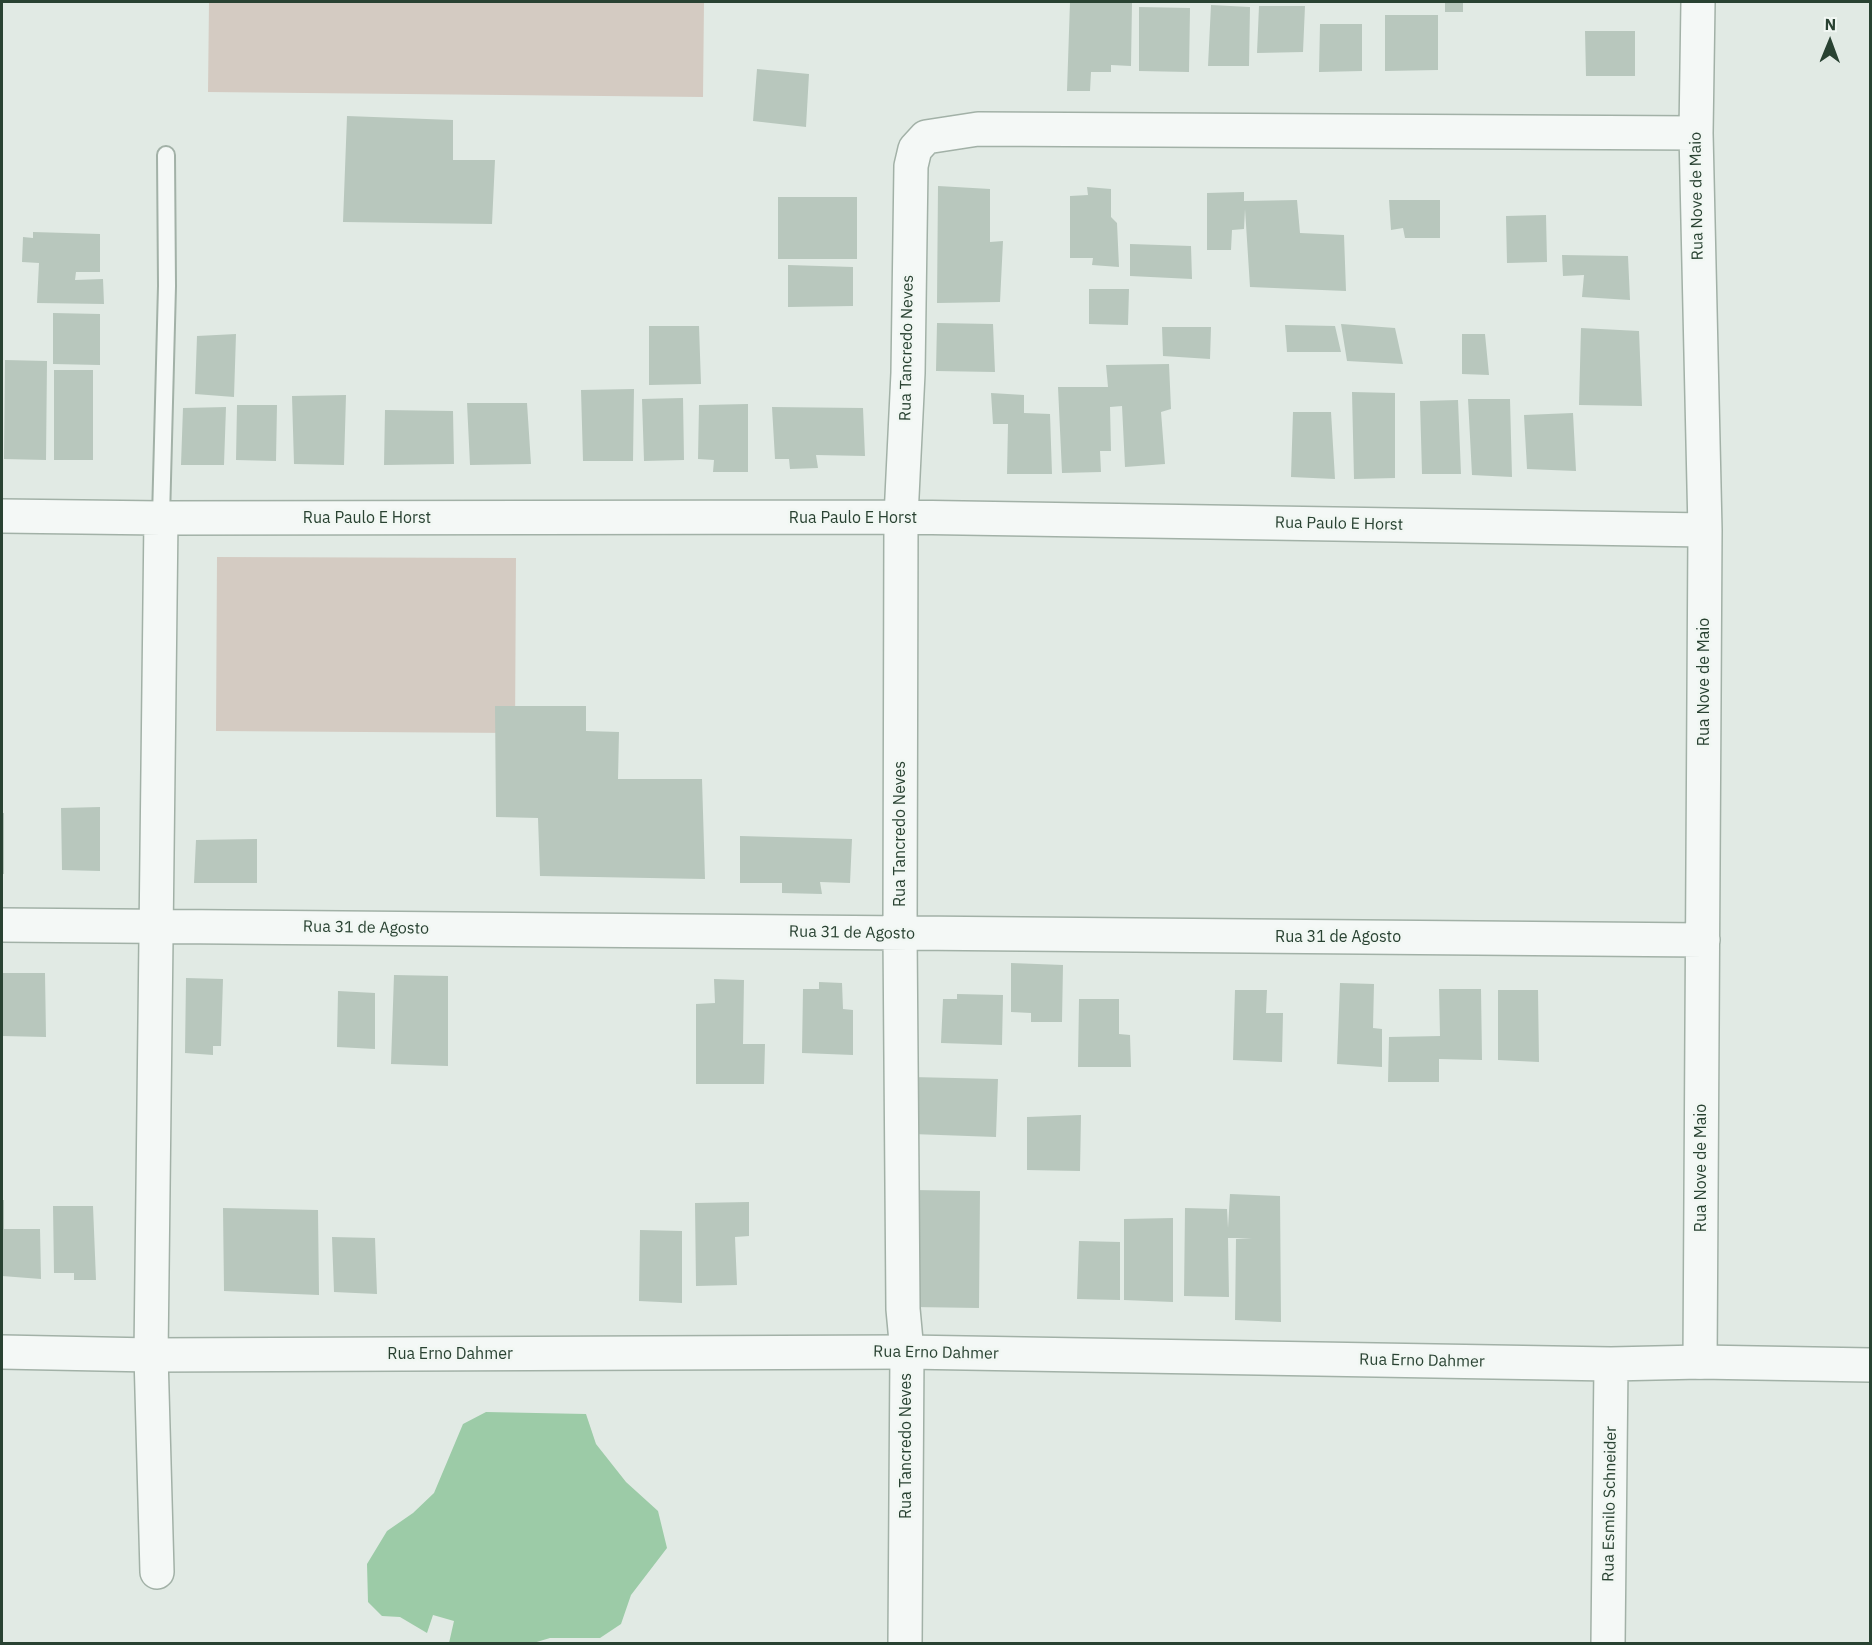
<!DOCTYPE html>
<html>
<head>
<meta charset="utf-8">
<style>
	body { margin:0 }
	#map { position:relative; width:1872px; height:1645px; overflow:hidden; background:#e1eae4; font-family:"IBM Plex Sans",sans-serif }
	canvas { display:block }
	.frame { position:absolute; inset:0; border:3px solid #294232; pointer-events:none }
	.north { position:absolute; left:1800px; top:12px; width:60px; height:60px; -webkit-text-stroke:4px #f1f7f3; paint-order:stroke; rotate:1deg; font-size:16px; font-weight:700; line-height:24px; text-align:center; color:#294232 }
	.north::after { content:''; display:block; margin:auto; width:21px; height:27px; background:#294232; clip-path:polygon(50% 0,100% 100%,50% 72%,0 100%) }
</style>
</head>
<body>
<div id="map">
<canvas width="1872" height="1645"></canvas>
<div class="frame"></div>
<div class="north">N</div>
</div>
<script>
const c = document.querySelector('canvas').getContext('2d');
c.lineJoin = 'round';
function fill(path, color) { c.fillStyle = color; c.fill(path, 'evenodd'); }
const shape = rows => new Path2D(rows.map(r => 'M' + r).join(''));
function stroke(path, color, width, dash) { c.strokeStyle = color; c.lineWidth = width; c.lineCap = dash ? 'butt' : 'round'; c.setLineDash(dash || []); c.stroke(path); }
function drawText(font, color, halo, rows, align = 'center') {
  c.font = font + ' "IBM Plex Sans",sans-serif'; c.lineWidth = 5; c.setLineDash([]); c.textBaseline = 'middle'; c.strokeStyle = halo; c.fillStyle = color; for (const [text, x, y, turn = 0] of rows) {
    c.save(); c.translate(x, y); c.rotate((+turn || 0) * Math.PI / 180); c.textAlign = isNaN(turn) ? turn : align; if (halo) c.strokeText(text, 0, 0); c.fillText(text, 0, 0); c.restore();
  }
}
fill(shape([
	[209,2,704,2,703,97,208,92],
	[217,557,516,558,515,733,216,731]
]), '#d4cbc2');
fill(shape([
	[486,1412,586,1414,596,1444,626,1482,658,1511,667,1548,631,1595,621,1624,600,1638,550,1638,530,1644,449,1643,454,1621,433,1615,427,1633,400,1617,382,1616,368,1602,367,1564,387,1531,413,1513,434,1493,463,1424]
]), '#9ccba7');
fill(shape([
	[1070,2,1132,2,1131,66,1111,65,1111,72,1091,72,1090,91,1067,91],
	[1445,2,1463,2,1463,12,1445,12],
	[1211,5,1250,7,1249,66,1208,66],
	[1259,6,1305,6,1303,52,1257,53],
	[1139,7,1190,8,1189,72,1139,71],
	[1385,15,1438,15,1438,70,1385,71],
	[1320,24,1362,24,1362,71,1319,72],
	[1585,31,1635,31,1635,76,1586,76],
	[757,69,809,74,806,127,753,121],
	[347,116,453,120,453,160,495,160,492,224,343,222],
	[938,186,990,189,990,242,1003,241,1000,302,937,303],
	[1087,187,1111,189,1111,217,1117,223,1119,267,1092,265,1093,258,1070,258,1070,196,1088,195],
	[1244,192,1244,201,1297,200,1300,233,1344,235,1346,291,1250,287,1245,209,1244,229,1232,230,1231,250,1207,250,1207,193],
	[778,197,857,197,857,259,778,259],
	[1389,200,1440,200,1440,238,1405,238,1403,228,1391,230],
	[1546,215,1547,262,1507,263,1506,216],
	[33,232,100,234,100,272,76,272,75,280,103,279,104,304,37,303,39,263,22,262,23,237,33,238],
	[1130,244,1191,246,1192,279,1130,276],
	[1562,255,1628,256,1630,300,1582,297,1584,275,1563,276],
	[788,265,853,267,853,306,788,307],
	[1089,289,1129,289,1128,325,1089,324],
	[53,313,100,314,100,365,53,364],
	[937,323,993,324,995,372,936,371],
	[1341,324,1395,328,1403,364,1347,361],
	[1285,325,1335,326,1341,352,1287,352],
	[649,326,699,326,701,384,649,385],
	[1162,327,1211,327,1210,359,1163,356],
	[1581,328,1639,331,1642,406,1579,405],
	[236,334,234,397,195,394,197,336],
	[1462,334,1485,334,1489,375,1462,374],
	[5,360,47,361,46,460,4,459],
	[1169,364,1171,409,1161,412,1165,464,1125,467,1122,406,1110,407,1111,451,1100,451,1101,472,1062,473,1058,387,1108,387,1106,365],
	[54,370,93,370,93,460,54,460],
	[634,389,633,461,583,461,581,390],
	[1352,392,1395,393,1395,478,1354,479],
	[991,393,1024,395,1024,413,1050,414,1052,474,1007,474,1008,424,993,424],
	[346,395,344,465,294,464,292,396],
	[683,398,684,460,644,461,642,399],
	[1468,399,1510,399,1512,477,1472,475],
	[1458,400,1461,474,1422,474,1420,401],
	[467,403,527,403,531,464,470,465],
	[748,404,748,472,713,472,714,460,698,459,699,405],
	[237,405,277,405,276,461,236,460],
	[226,407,224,465,181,465,183,408],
	[772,407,863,408,865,456,816,455,818,468,790,469,789,459,775,459],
	[385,410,453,411,454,464,384,465],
	[1293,412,1331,412,1335,479,1291,477],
	[1573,413,1576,471,1527,469,1524,415],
	[495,706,586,706,586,731,619,732,618,779,702,779,705,879,540,876,538,818,496,817],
	[100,807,100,871,62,870,61,808],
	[2,813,4,813,4,874,2,874],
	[740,836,852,839,850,883,820,882,822,894,782,893,782,883,740,883],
	[257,839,257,883,194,883,196,840],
	[1011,963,1063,965,1062,1022,1031,1022,1031,1013,1011,1012],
	[3,973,45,973,46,1037,2,1036],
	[394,975,448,976,448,1066,391,1064],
	[186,978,223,979,221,1046,213,1046,213,1055,185,1053],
	[714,979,744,980,743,1044,765,1044,764,1084,696,1084,696,1004,715,1003],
	[819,982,842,983,843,1009,853,1010,853,1055,802,1053,803,989,819,989],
	[1340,983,1374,984,1373,1028,1382,1029,1382,1067,1337,1064],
	[1439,989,1481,989,1482,1060,1439,1059,1439,1082,1388,1082,1389,1037,1440,1036],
	[1235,990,1267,990,1266,1013,1283,1013,1282,1062,1233,1060],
	[1498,990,1538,990,1539,1062,1498,1060],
	[338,991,375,993,375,1049,337,1047],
	[957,994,1003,995,1002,1045,941,1043,943,999,957,999],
	[1079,999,1119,999,1119,1034,1130,1035,1131,1067,1078,1067],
	[912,1077,998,1079,996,1137,912,1134],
	[1081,1115,1080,1171,1027,1170,1027,1117],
	[913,1190,980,1191,979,1308,914,1307],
	[1230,1194,1280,1196,1281,1322,1235,1320,1236,1239,1252,1238,1228,1238,1229,1297,1184,1296,1185,1208,1227,1209,1228,1228],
	[2,1200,4,1200,4,1229,40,1229,41,1279,2,1276],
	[749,1202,749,1236,735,1237,737,1285,696,1286,695,1203],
	[53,1206,93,1206,96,1280,74,1280,74,1273,54,1273],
	[223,1208,318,1210,319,1295,224,1291],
	[1173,1218,1173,1302,1124,1300,1124,1219],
	[640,1230,682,1231,682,1303,639,1301],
	[332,1237,375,1238,377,1294,334,1292],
	[1079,1241,1120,1242,1120,1300,1077,1299]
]), '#b8c7bd');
const service = shape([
	[161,518,167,286,166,155]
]);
const minor = shape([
	[1698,2,1696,133,1705,530,1700,1362],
	[2,516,161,518,901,517,1705,530],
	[2,925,1703,940],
	[157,1572,151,1355,161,518],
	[905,1644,907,1352,903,1309,900,934,901,517,908,373,911,166,915,149,926,137,978,129,1696,133]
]);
const tertiary = shape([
	[2,1352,151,1355,907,1352,1611,1364,1700,1362,1870,1365],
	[1608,1644,1611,1364]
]);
stroke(service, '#a2b1a7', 20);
stroke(minor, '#a2b1a7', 36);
stroke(tertiary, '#a2b1a7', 36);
stroke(service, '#f4f8f6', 16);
stroke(minor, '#f4f8f6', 33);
stroke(tertiary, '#f4f8f6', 33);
drawText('16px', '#294232', '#f1f7f3', [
	["Rua Nove de Maio",1697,196,-91],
	["Rua Tancredo Neves",907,348,-89],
	["Rua Paulo E Horst",367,518],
	["Rua Paulo E Horst",853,518],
	["Rua Paulo E Horst",1339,524,1],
	["Rua Nove de Maio",1704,682,-90],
	["Rua Tancredo Neves",900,834,-90],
	["Rua 31 de Agosto",366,928,1],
	["Rua 31 de Agosto",852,933,1],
	["Rua 31 de Agosto",1338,937],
	["Rua Nove de Maio",1701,1168,-90],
	["Rua Erno Dahmer",936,1353,1],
	["Rua Erno Dahmer",450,1354],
	["Rua Erno Dahmer",1422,1361,1],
	["Rua Tancredo Neves",906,1446,-90],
	["Rua Esmilo Schneider",1610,1504,-89]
]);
</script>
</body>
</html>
